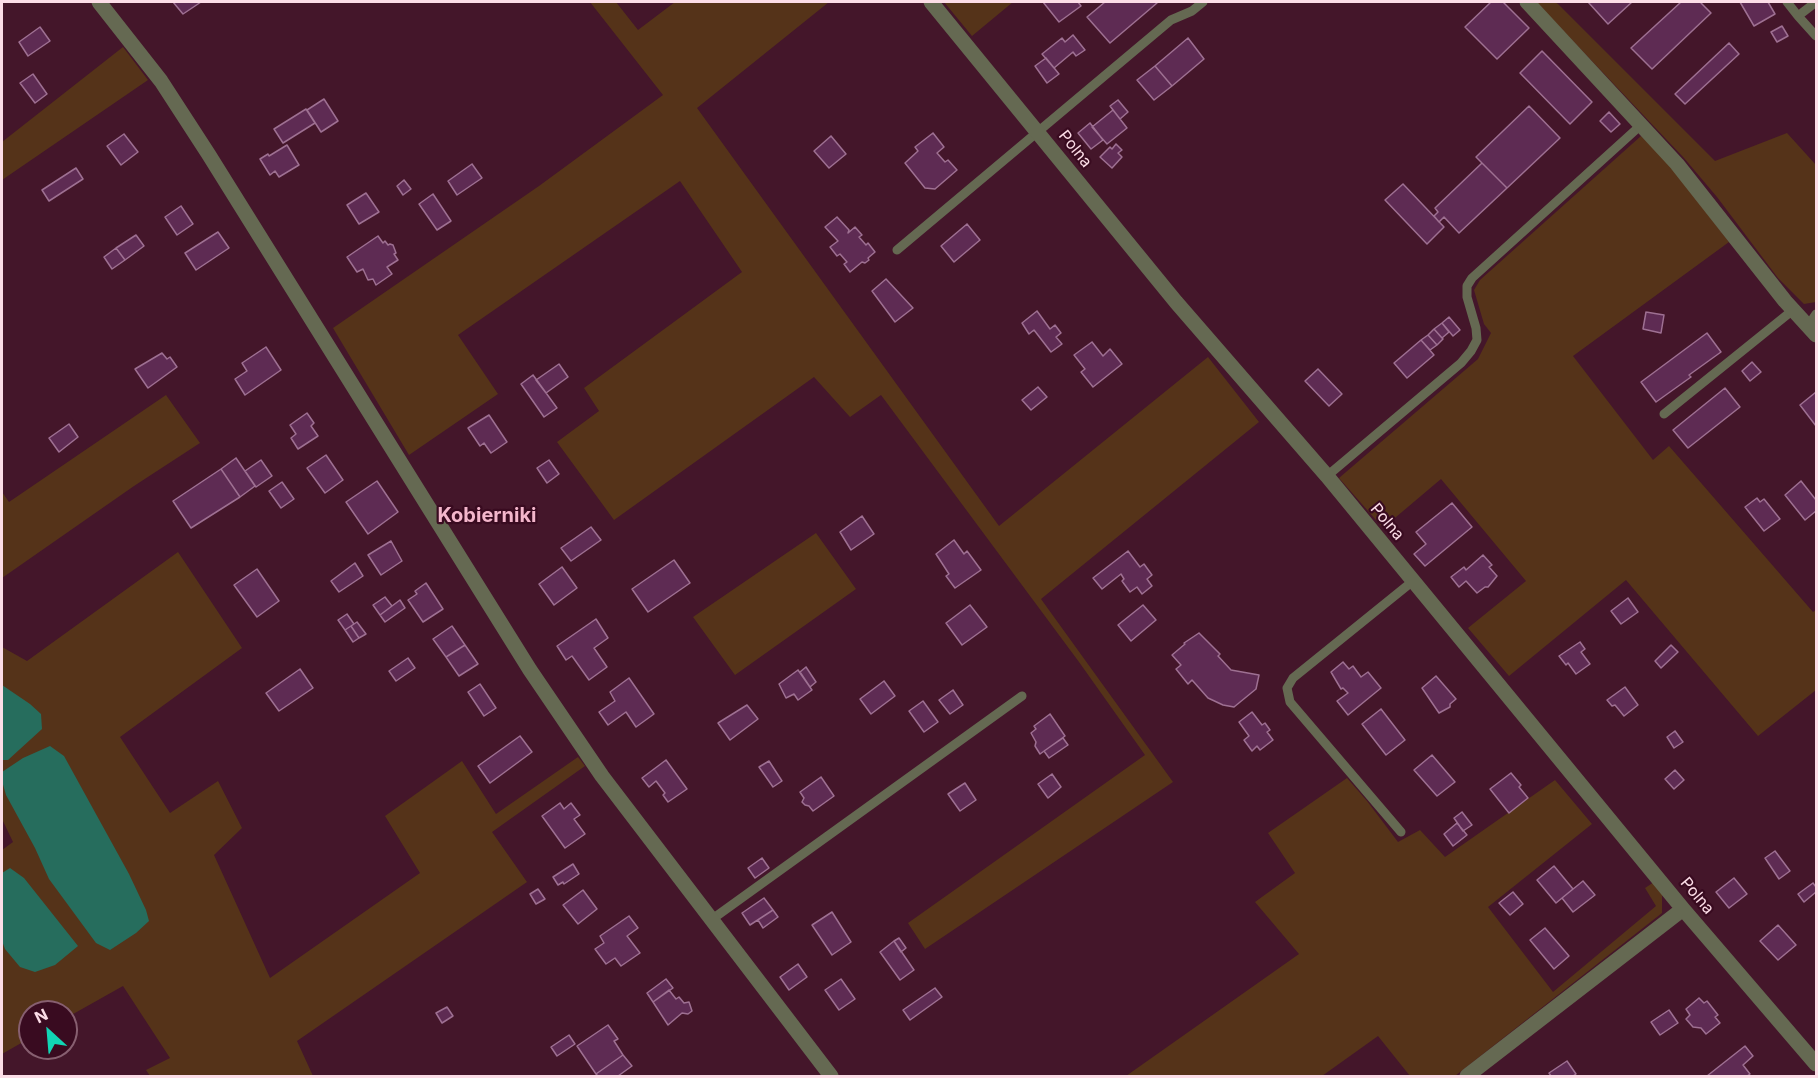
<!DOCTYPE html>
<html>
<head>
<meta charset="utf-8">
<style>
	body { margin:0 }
	#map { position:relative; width:1818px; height:1078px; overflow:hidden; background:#44162a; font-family:Inter,sans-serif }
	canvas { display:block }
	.frame { position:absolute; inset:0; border:3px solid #fcdde7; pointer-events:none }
	.north { position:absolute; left:18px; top:1000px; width:60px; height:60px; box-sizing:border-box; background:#390b20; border:2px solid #875f70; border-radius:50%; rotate:334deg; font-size:16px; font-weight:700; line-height:24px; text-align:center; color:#fcdde7 }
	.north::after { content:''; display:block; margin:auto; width:21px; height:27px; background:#11d5b4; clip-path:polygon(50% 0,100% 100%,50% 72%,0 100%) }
</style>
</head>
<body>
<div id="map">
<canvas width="1818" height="1078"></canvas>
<div class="frame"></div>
<div class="north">N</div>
</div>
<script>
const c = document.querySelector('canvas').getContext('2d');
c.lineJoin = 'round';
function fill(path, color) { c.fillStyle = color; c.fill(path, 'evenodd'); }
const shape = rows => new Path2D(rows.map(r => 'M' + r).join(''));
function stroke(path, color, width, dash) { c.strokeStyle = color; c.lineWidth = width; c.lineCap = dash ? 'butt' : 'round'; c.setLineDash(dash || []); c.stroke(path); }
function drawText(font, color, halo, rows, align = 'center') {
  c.font = font + ' Inter,sans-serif'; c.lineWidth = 4.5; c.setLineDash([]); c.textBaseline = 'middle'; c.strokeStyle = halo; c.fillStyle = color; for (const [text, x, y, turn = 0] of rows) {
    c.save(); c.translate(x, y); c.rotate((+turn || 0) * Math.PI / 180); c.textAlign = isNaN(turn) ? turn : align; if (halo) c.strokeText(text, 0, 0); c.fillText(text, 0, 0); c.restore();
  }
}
fill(shape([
	[590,2,616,2,638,30,675,2,829,2,697,108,999,526,1208,357,1259,422,1041,599,1173,782,925,949,908,923,1145,755,1079,662,881,395,850,417,814,377,614,520,557,442,599,411,584,388,742,272,680,181,458,335,498,394,409,455,333,328,539,186,663,95],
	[944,2,1013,2,972,36],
	[1536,2,1555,2,1558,4,1715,161,1787,133,1816,165,1816,302,1804,304,1778,278,1717,197,1684,158],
	[123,47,148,80,2,180,2,142],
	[1641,136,1666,160,1729,242,1573,356,1653,460,1669,446,1813,612,1816,610,1816,690,1758,736,1626,580,1509,676,1468,628,1526,581,1441,479,1383,528,1339,478,1478,359,1491,333,1484,324,1474,290,1480,280],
	[166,395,200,443,134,486,2,578,2,492,9,502],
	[816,533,856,589,735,675,693,617],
	[178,552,242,648,120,737,170,813,218,781,242,828,214,855,270,978,420,873,385,816,462,761,496,814,578,757,585,766,492,832,527,882,297,1041,313,1076,150,1076,146,1070,170,1058,123,986,66,1018,66,1012,30,1012,30,1038,2,1054,2,850,13,842,2,819,2,647,27,661],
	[1347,778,1367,801,1398,842,1420,830,1445,857,1555,780,1592,824,1488,907,1553,992,1656,906,1645,888,1654,882,1662,894,1662,913,1455,1076,1410,1076,1378,1036,1322,1076,1126,1076,1299,954,1255,902,1295,873,1268,833]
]), '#553319');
fill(shape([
	[2,685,30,704,41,714,42,729,8,760,2,760],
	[50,746,64,756,129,874,146,910,149,921,136,933,110,950,96,943,49,879,35,848,6,795,2,781,2,772,23,758],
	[10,868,24,878,78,946,55,965,35,972,20,967,5,949,2,941,2,873]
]), '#266d5d');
const building = shape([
	[173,2,201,2,183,14,173,2],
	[1043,2,1078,2,1081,6,1059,22,1043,2],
	[1105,2,1155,2,1157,3,1110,43,1087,17,1105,2],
	[1491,2,1503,2,1529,28,1497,59,1465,27,1491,2],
	[1588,2,1632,2,1608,24,1588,2],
	[1681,2,1703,2,1701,3,1711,13,1652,69,1631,48,1681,2],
	[1740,2,1768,2,1775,14,1754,26,1740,2],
	[1782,26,1788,36,1777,42,1771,32,1782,26],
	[40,27,50,41,28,56,19,42,40,27],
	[1073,35,1085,50,1076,56,1073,52,1054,68,1042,54,1062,38,1065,42,1073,35],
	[1188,38,1204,59,1172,86,1155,66,1188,38],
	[1729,43,1739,54,1685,104,1675,94,1729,43],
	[1542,51,1592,102,1570,124,1520,73,1542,51],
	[1046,58,1059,74,1047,83,1035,66,1046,58],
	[1155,66,1172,86,1154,100,1137,80,1155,66],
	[33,74,47,94,35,103,20,83,33,74],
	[324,99,338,121,321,132,307,110,324,99],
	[1118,100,1128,112,1120,119,1110,106,1118,100],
	[1529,106,1560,138,1507,188,1476,157,1529,106],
	[306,109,315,123,283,143,274,129,306,109],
	[1113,110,1127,128,1107,144,1092,127,1113,110],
	[1609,112,1620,124,1611,132,1600,121,1609,112],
	[1090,123,1103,140,1091,149,1078,133,1090,123],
	[933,133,944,147,937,153,945,162,948,160,957,170,935,189,925,188,905,163,918,151,915,147,933,133],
	[124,134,138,152,121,165,107,146,124,134],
	[831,136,846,154,829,168,814,151,831,136],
	[1116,144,1122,150,1118,153,1122,157,1112,168,1100,157,1110,147,1112,149,1116,144],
	[287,145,299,165,279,177,275,171,270,175,260,159,268,154,269,156,287,145],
	[1482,163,1507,188,1459,233,1444,217,1439,222,1434,216,1438,212,1435,208,1482,163],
	[472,164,482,178,457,195,448,181,472,164],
	[76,168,83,179,49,201,42,190,76,168],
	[404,180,411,189,403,195,397,186,404,180],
	[1403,184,1444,227,1427,244,1385,200,1403,184],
	[366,193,379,212,359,224,347,205,366,193],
	[433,194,451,221,437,230,419,204,433,194],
	[181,206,193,224,177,235,165,217,181,206],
	[837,217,849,230,848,233,855,227,862,235,859,237,866,245,868,243,875,252,868,258,869,260,865,263,862,262,850,272,844,264,847,262,840,254,837,256,830,247,838,241,825,227,837,217],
	[967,224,980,240,954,262,941,246,967,224],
	[218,232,229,248,196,270,185,253,218,232],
	[136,235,144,246,125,260,116,248,136,235],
	[378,236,383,243,385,241,388,245,390,244,393,245,396,253,394,254,398,260,387,267,392,274,376,285,373,279,368,280,363,269,357,272,347,257,378,236],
	[116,248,125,260,112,269,104,257,116,248],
	[886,279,913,308,895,322,872,291,886,279],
	[1037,311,1050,329,1055,325,1061,333,1056,337,1062,344,1051,352,1034,330,1029,334,1022,323,1037,311],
	[1646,312,1664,315,1661,333,1643,329,1646,312],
	[1449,317,1460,330,1453,336,1442,323,1449,317],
	[1442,323,1449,332,1442,338,1434,329,1442,323],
	[1434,329,1443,339,1437,345,1428,335,1434,329],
	[1707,333,1721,352,1689,375,1691,377,1656,402,1641,382,1707,333],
	[1428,335,1437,345,1430,350,1421,340,1428,335],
	[1421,340,1434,355,1407,378,1394,363,1421,340],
	[1092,342,1103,356,1110,349,1122,364,1093,387,1081,372,1085,369,1074,355,1092,342],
	[266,347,281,370,245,395,235,379,247,371,242,363,266,347],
	[162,353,167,359,170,357,177,367,148,388,135,369,162,353],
	[1752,362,1761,372,1750,381,1742,371,1752,362],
	[559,364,568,377,546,393,536,380,559,364],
	[1318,369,1342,394,1329,406,1305,381,1318,369],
	[533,375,557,408,544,417,521,384,533,375],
	[1038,387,1047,397,1031,410,1022,400,1038,387],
	[1725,388,1740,407,1688,448,1673,430,1725,388],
	[1816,392,1816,426,1800,405,1816,392],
	[307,413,314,423,311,426,318,436,298,449,291,438,296,434,290,425,307,413],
	[489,415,507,442,491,453,484,443,480,446,468,428,489,415],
	[69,424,78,437,59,452,49,438,69,424],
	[326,455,343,480,325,493,307,468,326,455],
	[236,458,255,486,240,497,221,469,236,458],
	[261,460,272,476,256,487,245,471,261,460],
	[549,460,559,474,547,483,537,468,549,460],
	[221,469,240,497,191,528,173,501,221,469],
	[377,481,398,512,368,534,346,502,377,481],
	[1801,481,1816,500,1816,511,1805,520,1785,495,1801,481],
	[282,482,294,499,281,508,269,491,282,482],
	[1757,498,1760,502,1764,499,1780,519,1764,531,1745,507,1757,498],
	[1452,503,1472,527,1425,566,1414,554,1426,544,1416,532,1452,503],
	[862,516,874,534,851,550,840,532,862,516],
	[591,527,601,540,571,561,561,548,591,527],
	[954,540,964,554,967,551,981,570,955,588,946,576,949,574,936,554,954,540],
	[391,541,402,561,381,575,368,555,391,541],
	[1128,551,1140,567,1144,564,1152,575,1147,579,1152,586,1142,594,1137,587,1130,592,1122,581,1124,579,1121,574,1102,589,1093,578,1128,551],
	[1483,555,1492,565,1489,567,1497,576,1488,587,1485,587,1477,593,1466,581,1459,587,1451,577,1464,567,1466,570,1483,555],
	[674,560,690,583,648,612,632,589,674,560],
	[355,563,363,576,339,592,331,581,355,563],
	[562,567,577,588,554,605,539,584,562,567],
	[257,569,279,601,257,617,234,585,257,569],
	[426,583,443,609,423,622,408,600,417,594,415,591,426,583],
	[385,597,392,606,380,615,373,605,385,597],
	[1628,598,1638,612,1621,624,1611,611,1628,598],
	[400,600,405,608,385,622,380,615,400,600],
	[970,605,987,627,962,645,946,623,970,605],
	[1143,605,1156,620,1131,641,1118,625,1143,605],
	[347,614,354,624,345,630,338,620,347,614],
	[596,619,608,638,594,648,607,667,589,680,572,656,566,660,557,646,596,619],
	[357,622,366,634,359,638,351,626,357,622],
	[351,626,359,638,353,642,345,630,351,626],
	[452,626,465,645,446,657,433,639,452,626],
	[1199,633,1220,654,1218,656,1231,670,1259,675,1256,689,1234,707,1223,705,1208,698,1192,680,1188,684,1176,669,1181,665,1172,655,1185,644,1184,643,1199,633],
	[1580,642,1585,649,1581,652,1590,664,1576,674,1568,663,1566,665,1559,656,1580,642],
	[465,645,478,664,459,676,446,657,465,645],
	[1671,645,1678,652,1661,668,1655,661,1671,645],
	[408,658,415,668,396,681,389,671,408,658],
	[1343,662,1349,669,1353,666,1361,677,1368,672,1381,688,1348,715,1337,701,1348,693,1343,688,1341,689,1331,672,1343,662],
	[806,667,816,682,810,687,800,672,806,667],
	[300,669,313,688,279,711,266,693,300,669],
	[798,670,812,690,798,700,794,694,786,698,779,684,798,670],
	[1436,676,1456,699,1450,704,1450,707,1439,713,1422,688,1436,676],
	[629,678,654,714,636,727,626,712,608,725,599,712,615,701,610,692,629,678],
	[884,681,895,696,871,714,860,699,884,681],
	[480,684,496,708,484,716,468,692,480,684],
	[1625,687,1638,705,1624,716,1615,705,1612,706,1607,700,1625,687],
	[953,690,963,705,950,714,939,700,953,690],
	[923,701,938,722,924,732,909,711,923,701],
	[747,705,758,719,730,740,718,723,747,705],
	[1381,709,1405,740,1386,755,1362,724,1381,709],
	[1252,712,1262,725,1265,723,1270,730,1267,732,1273,740,1260,750,1257,746,1252,751,1244,740,1249,736,1239,722,1252,712],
	[1050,714,1065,736,1040,754,1035,746,1036,742,1031,733,1036,729,1034,726,1050,714],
	[1675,731,1683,742,1674,748,1667,737,1675,731],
	[520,736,532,752,490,783,478,766,520,736],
	[1063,738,1068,745,1049,758,1044,751,1063,738],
	[1432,755,1455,782,1437,796,1414,770,1432,755],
	[666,760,687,789,668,802,663,795,665,793,656,781,649,787,642,778,666,760],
	[769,761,782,781,773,787,759,767,769,761],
	[1675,770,1684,780,1674,789,1665,779,1675,770],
	[1511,773,1521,785,1519,787,1528,798,1509,813,1490,789,1511,773],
	[1052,774,1061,787,1048,798,1038,784,1052,774],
	[821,777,834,796,813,811,809,806,805,805,802,802,804,798,800,792,821,777],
	[965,783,976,800,960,811,948,794,965,783],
	[560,803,564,809,571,803,580,815,574,819,585,834,565,848,542,816,560,803],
	[1462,812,1472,825,1463,831,1454,818,1462,812],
	[1457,823,1467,835,1453,846,1444,834,1457,823],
	[1775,851,1790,871,1779,879,1765,858,1775,851],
	[762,858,769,868,755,878,748,868,762,858],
	[573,864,579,874,564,884,563,882,558,885,553,877,573,864],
	[1554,866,1573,889,1556,903,1537,880,1554,866],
	[1734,878,1747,894,1729,908,1716,892,1734,878],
	[1583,881,1595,895,1573,912,1562,898,1583,881],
	[1813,883,1816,887,1816,892,1804,902,1798,894,1813,883],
	[538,889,545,899,536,904,530,894,538,889],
	[583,890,597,909,578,924,563,905,583,890],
	[1513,892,1523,904,1510,915,1499,903,1513,892],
	[764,898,773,910,750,925,742,913,764,898],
	[773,910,778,917,763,928,758,920,773,910],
	[832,912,851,942,832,955,812,925,832,912],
	[629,916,638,928,627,936,640,953,621,966,615,958,606,964,595,949,604,943,600,936,629,916],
	[1778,925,1796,945,1778,960,1760,941,1778,925],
	[1545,928,1569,956,1554,969,1530,940,1545,928],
	[899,938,906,948,901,952,894,941,899,938],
	[894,941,914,970,900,980,880,952,894,941],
	[798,964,807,977,789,990,780,977,798,964],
	[666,979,673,988,653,1002,647,993,666,979],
	[841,979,855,999,839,1010,825,990,841,979],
	[935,988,942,997,910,1020,903,1010,935,988],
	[669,990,676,999,679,997,684,1003,689,1002,692,1011,688,1014,682,1013,668,1025,653,1002,669,990],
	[1699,998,1704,1003,1707,1001,1718,1015,1715,1017,1720,1023,1706,1034,1701,1028,1693,1027,1686,1019,1690,1015,1686,1009,1699,998],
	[447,1007,453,1016,442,1023,436,1013,447,1007],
	[1669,1010,1678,1023,1660,1035,1651,1022,1669,1010],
	[608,1025,618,1039,614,1041,623,1055,596,1074,577,1046,608,1025],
	[569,1035,575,1044,557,1056,551,1047,569,1035],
	[1745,1046,1753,1056,1743,1065,1750,1074,1747,1076,1707,1076,1745,1046],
	[623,1055,632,1066,618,1076,598,1076,596,1074,623,1055],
	[1567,1061,1576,1074,1573,1076,1551,1076,1549,1073,1567,1061]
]);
fill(building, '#5e2b53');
stroke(building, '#9e7092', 1.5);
stroke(shape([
	[1787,2,1798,16,1816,2],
	[1798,16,1816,36],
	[897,250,1171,20,1192,11,1203,2],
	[1808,326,1816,314],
	[1664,414,1793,310],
	[1327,476,1461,363,1471,351,1477,340,1476,328,1467,297,1467,286,1472,278,1641,125],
	[1401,832,1290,702,1287,688,1293,678,1413,581],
	[711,920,1022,696]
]), '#656952', 9);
stroke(shape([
	[99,2,161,81,209,155,530,670,602,776,831,1076],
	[931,2,1176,302,1327,476,1683,909,1816,1064],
	[1527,2,1677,164,1785,301,1816,335],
	[1467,1076,1683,909]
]), '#656952', 15);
drawText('16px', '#fcdde7', '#390b20', [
	["Polna",1075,149,51],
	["Polna",1387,522,50],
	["Polna",1697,896,50]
]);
drawText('bold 20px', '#f3b6cb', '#390b20', [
	["Kobierniki",487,516]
]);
</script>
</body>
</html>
